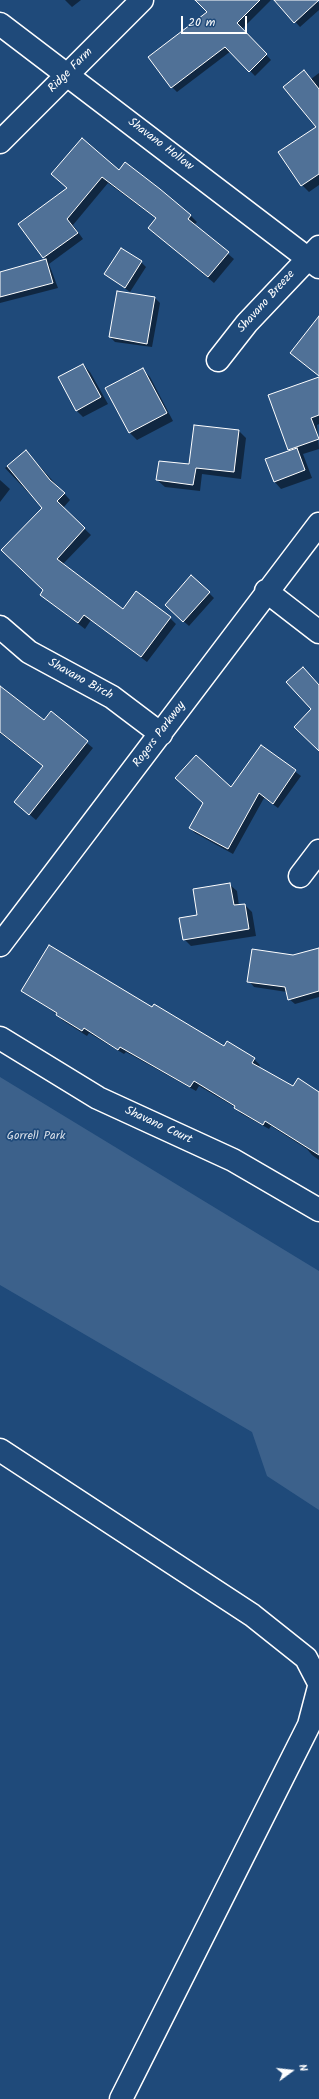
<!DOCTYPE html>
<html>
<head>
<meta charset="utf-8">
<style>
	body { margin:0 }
	#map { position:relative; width:319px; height:2099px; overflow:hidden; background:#1f4a7a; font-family:Kalam,sans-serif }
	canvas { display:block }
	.north { position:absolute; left:271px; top:2051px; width:40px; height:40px; -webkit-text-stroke:3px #1f4a7a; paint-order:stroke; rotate:75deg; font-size:11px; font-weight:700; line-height:16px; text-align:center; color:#fff }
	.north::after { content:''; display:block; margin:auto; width:14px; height:18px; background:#fff; clip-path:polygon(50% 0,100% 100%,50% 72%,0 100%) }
	.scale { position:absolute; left:181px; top:16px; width:66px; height:18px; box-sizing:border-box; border:2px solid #fff; border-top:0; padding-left:5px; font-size:12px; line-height:14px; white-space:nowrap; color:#fff; -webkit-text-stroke:3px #1f4a7a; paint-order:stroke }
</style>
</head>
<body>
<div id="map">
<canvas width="319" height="2099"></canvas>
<div class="north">N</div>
<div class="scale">20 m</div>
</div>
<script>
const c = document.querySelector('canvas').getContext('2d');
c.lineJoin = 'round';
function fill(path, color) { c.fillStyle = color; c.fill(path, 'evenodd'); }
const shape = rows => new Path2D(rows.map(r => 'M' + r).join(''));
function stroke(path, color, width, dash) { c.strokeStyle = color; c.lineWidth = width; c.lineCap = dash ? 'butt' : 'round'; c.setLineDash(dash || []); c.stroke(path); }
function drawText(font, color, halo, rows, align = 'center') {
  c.font = font + ' Kalam,sans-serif'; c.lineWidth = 3.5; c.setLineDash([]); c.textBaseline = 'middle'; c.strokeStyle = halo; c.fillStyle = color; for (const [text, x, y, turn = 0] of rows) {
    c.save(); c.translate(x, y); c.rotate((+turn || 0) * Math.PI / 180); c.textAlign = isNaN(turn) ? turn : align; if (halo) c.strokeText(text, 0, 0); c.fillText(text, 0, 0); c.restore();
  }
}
fill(shape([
	[0,1077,319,1271,319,1510,267,1476,252,1432,0,1285]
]), '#3c618b');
fill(shape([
	[65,0,81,0,72,7],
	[208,0,271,0,242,29,271,60,255,76,231,51,177,92,172,87,209,12],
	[275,0,316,0,319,3,319,10,300,27],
	[303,71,311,79,319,73,319,185,309,192,302,185,317,127],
	[119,172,159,190,191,216,197,222,194,225,234,259,214,283,156,234,157,219,108,183,73,225,83,239,49,264,58,288,0,303,0,273,46,260,44,257,68,188,59,180],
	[141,262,146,267,130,292,105,274],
	[155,298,160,303,152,347,115,342,110,337],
	[83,365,90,372,108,404,83,417,76,410],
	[143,370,150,377,173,421,137,440,130,433,106,389],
	[270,396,319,399,319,424,317,425,319,449,303,454,312,478,281,489,274,481,291,451],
	[239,431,246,438,241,479,202,474,200,491,165,487,157,480,190,465],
	[26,451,70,500,63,508,91,535,63,564,123,610,170,618,176,624,147,662,91,620,85,629,41,595,44,591,43,508,5,468],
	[0,480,10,489,0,502],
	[209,593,214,598,189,626,171,610],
	[0,687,44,721,51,713,93,748,36,820,15,802,44,767,0,733],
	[261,746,301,776,278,808,264,798,233,854,195,833,190,828,204,803,231,788],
	[229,884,237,891,239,906,245,905,252,912,256,936,191,946,184,939],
	[319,949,319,997,295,1004,289,999,287,992,254,987,249,981],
	[22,990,152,1009,225,1047,254,1059,260,1065,258,1068,293,1088,319,1093,319,1160,312,1155,307,1149,271,1126,269,1129,240,1113,235,1107,199,1086,196,1091,126,1052,124,1054,89,1033,87,1036,62,1020,57,1014]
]), '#0007');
const building = shape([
	[195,0,260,0,237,23,267,54,249,72,225,47,171,88,148,57,207,12,195,0],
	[274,0,319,0,294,23,274,0],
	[304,70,319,89,319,174,301,186,278,152,316,127,283,87,304,70],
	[82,138,119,170,125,162,160,189,191,215,188,219,229,252,208,277,148,228,156,218,102,177,67,219,78,233,43,258,18,224,67,188,51,174,82,138],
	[121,248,142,261,125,288,104,274,121,248],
	[46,259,53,283,0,297,0,272,46,259],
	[117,291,155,297,147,344,109,337,117,291],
	[319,316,319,376,290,353,319,316],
	[83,364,101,397,76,411,58,377,83,364],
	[143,368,167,413,129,433,105,388,143,368],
	[319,377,319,415,311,418,319,439,288,450,268,395,319,377],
	[194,425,239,430,234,472,196,468,193,485,156,480,159,461,189,464,194,425],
	[297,448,305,470,274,482,265,459,297,448],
	[26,450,50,480,65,493,57,501,85,528,57,559,123,609,136,591,171,617,141,657,84,615,78,623,40,595,43,590,1,550,42,508,7,466,26,450],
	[191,575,210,592,183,622,165,605,191,575],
	[303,667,319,685,319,751,294,727,311,709,286,682,303,667],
	[0,686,44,720,51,711,88,741,29,815,14,802,43,766,0,732,0,686],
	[261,745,296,770,273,804,259,793,228,849,189,828,203,803,175,778,196,755,231,787,261,745],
	[230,883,234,905,245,904,249,929,183,940,179,918,197,915,193,889,230,883],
	[49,945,152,1007,154,1004,224,1046,227,1041,255,1058,252,1063,293,1086,298,1078,319,1092,319,1155,265,1121,263,1125,234,1108,235,1106,194,1081,190,1087,120,1047,118,1050,84,1028,82,1031,56,1015,57,1013,21,991,49,945],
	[319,948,319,991,288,1000,285,987,247,982,252,949,293,955,319,948]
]);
fill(building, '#507197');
stroke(building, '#fff', 1);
const minor = shape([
	[0,24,319,267],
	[0,142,142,0],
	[218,360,247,323,319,247],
	[266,591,319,632],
	[0,627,29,652,112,697,161,734],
	[300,876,319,851],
	[0,945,319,524],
	[0,1038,98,1098,233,1160,319,1210],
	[0,1450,252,1615,306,1658,319,1683],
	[121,2099,309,1725,319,1687]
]);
stroke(minor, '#fff', 25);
stroke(minor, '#1f4a7a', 22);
drawText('12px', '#fff', '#1f4a7a', [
	["Ridge Farm",71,71,-45],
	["Shavano Hollow",160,145,37],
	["Shavano Breeze",267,302,-48],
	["Shavano Birch",80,680,29],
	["Rogers Parkway",160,735,-53],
	["Shavano Court",158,1126,25]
]);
drawText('12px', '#d8dfe8', '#1f4a7a', [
	["Gorrell Park",36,1137]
]);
</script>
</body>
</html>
